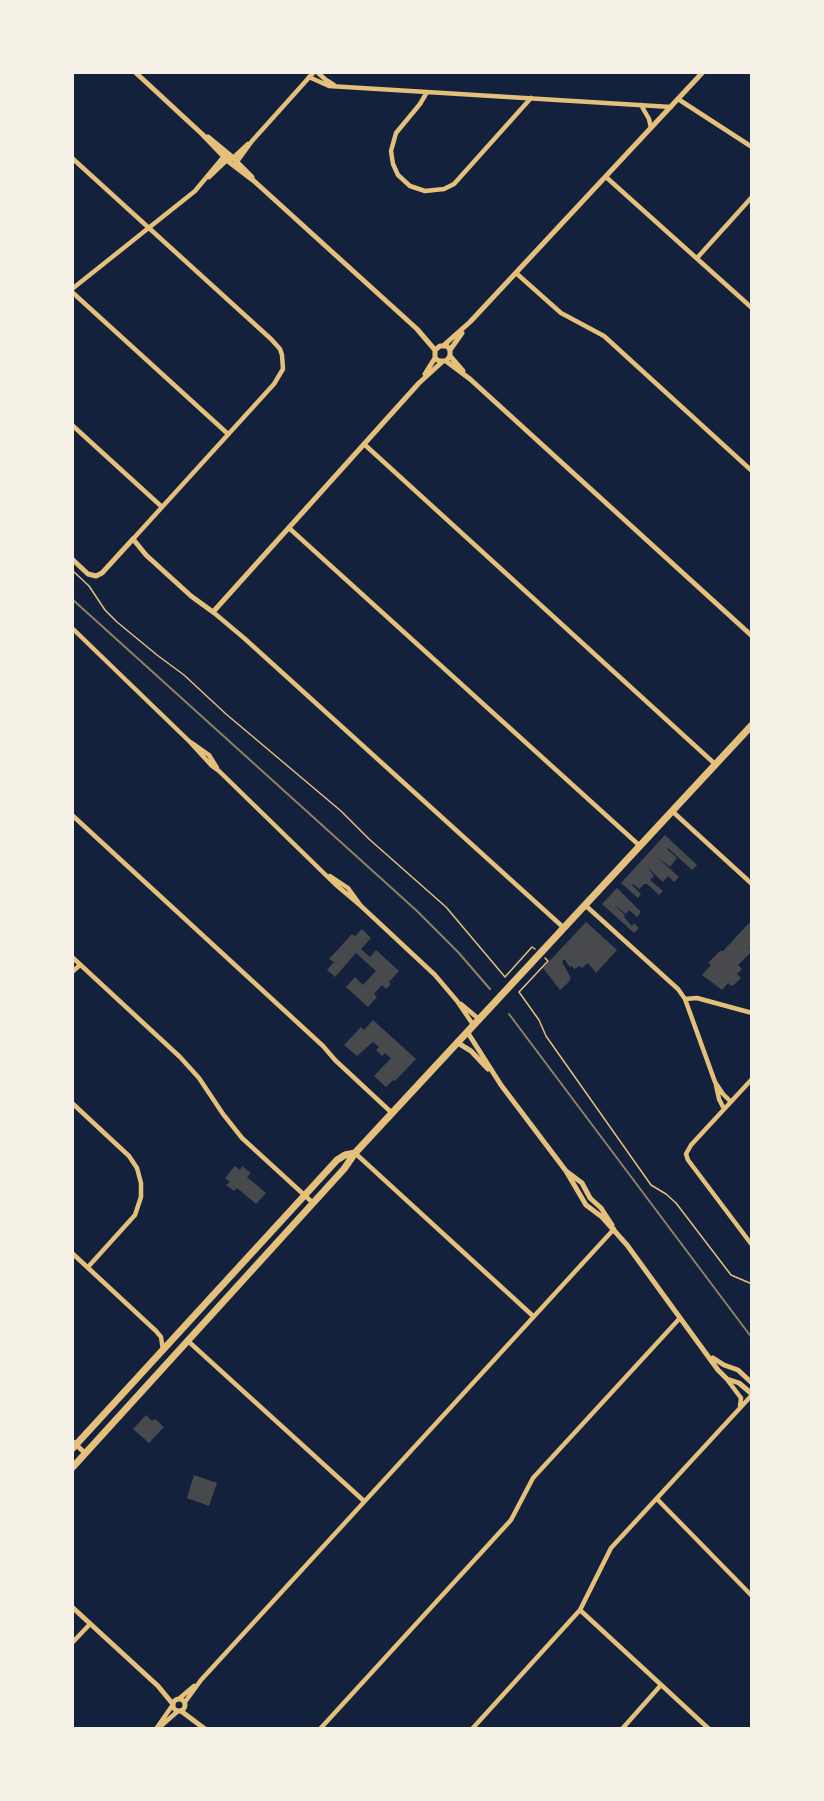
<!DOCTYPE html>
<html>
<head>
<meta charset="utf-8">
<style>
	body { margin:0 }
	#map { position:relative; width:824px; height:1801px; overflow:hidden; background:#14213d; font-family:"IBM Plex Serif",serif }
	canvas { display:block }
	.frame { position:absolute; inset:0; border:74px solid #f6f1e7; pointer-events:none }
</style>
</head>
<body>
<div id="map">
<canvas width="824" height="1801"></canvas>
<div class="frame"></div>
</div>
<script>
const c = document.querySelector('canvas').getContext('2d');
c.lineJoin = 'round';
function fill(path, color) { c.fillStyle = color; c.fill(path, 'evenodd'); }
const shape = rows => new Path2D(rows.map(r => 'M' + r).join(''));
function stroke(path, color, width, dash) { c.strokeStyle = color; c.lineWidth = width; c.lineCap = dash ? 'butt' : 'round'; c.setLineDash(dash || []); c.stroke(path); }
fill(shape([
	[665,835,697,865,692,870,668,848,667,849,677,858,670,867,658,858,679,877,674,882,668,876,663,882,648,868,654,876,650,880,663,891,659,895,647,884,644,884,639,889,633,884,632,885,641,894,638,898,621,883],
	[617,888,641,912,637,917,629,910,626,914,614,905,625,915,624,917,632,926,634,923,639,928,634,933,602,904],
	[752,920,752,944,749,948,752,951,738,965,742,969,737,974,741,978,735,984,731,986,728,983,722,990,702,975,711,965,708,963,720,951,723,951],
	[586,922,617,950,596,973,588,963,582,968,580,966,574,969,572,966,570,967,564,959,562,962,571,978,569,980,570,981,560,990,543,968],
	[362,929,371,938,361,949,370,957,376,950,399,971,389,982,391,984,386,989,382,985,374,994,377,997,368,1007,346,987,355,977,363,985,376,971,356,953,335,977,327,970,334,962,329,959,352,934,355,936],
	[373,1020,416,1059,395,1081,393,1080,386,1087,374,1076,391,1058,385,1053,382,1056,376,1050,379,1047,373,1042,357,1056,344,1045,361,1027,364,1030],
	[235,1166,240,1170,242,1166,251,1173,247,1177,266,1193,256,1204,237,1188,234,1191,226,1185,230,1182,225,1178],
	[146,1415,152,1421,155,1419,164,1427,149,1443,133,1429],
	[194,1475,217,1483,209,1506,187,1498]
]), '#48494c');
stroke(shape([
	[72,570,89,586,105,610,117,622,157,655,184,675,226,714,341,811,369,839,446,907,505,977,532,947,535,949],
	[545,958,548,961,519,992,539,1020,546,1036,651,1185,666,1194,676,1203,731,1275,752,1284]
]), '#e5c07b', 1.5);
stroke(shape([
	[317,72,326,80,334,85],
	[309,77,329,86,671,107],
	[427,92,420,104,396,133,391,151,393,164,398,175,410,186,425,191,444,189,454,184,531,98],
	[678,99,752,147],
	[641,105,649,119,651,128],
	[72,158,271,339,280,349,282,355,283,369,274,384,133,539],
	[232,159,248,144],
	[236,163,252,141,314,72],
	[209,177,229,158],
	[606,177,752,308],
	[697,258,752,197],
	[516,273,561,313,604,336,752,471],
	[72,289,195,191,225,155],
	[72,292,228,434],
	[72,425,162,507],
	[364,444,715,764],
	[289,528,640,846],
	[213,612,244,638,564,928],
	[72,628,190,742,212,766,219,771,335,884,361,906],
	[192,743,209,755,217,768],
	[672,811,752,884],
	[72,815,323,1046,335,1060,392,1113],
	[330,876,348,888,361,906,435,975,457,1001,474,1026],
	[585,905,678,989,685,999,697,998,752,1013],
	[72,957,180,1057,199,1078,223,1114,242,1138,313,1203],
	[72,972,80,965],
	[685,999,715,1082,723,1094,731,1102],
	[461,1004,480,1020],
	[752,1079,691,1145,686,1154,688,1160,752,1245],
	[716,1085,719,1099,724,1109],
	[72,1103,129,1156,137,1168,141,1183,141,1197,135,1215,88,1267],
	[355,1153,533,1316],
	[72,1253,156,1331,161,1337,163,1350],
	[188,1341,364,1501],
	[726,1378,741,1398,740,1406],
	[657,1499,752,1596],
	[580,1610,709,1729],
	[72,1643,90,1624],
	[180,1698,194,1686],
	[185,1702,201,1680,614,1229],
	[162,1725,178,1711],
	[156,1729,172,1706],
	[320,1729,511,1520,533,1478,680,1318],
	[472,1729,580,1610,611,1548,752,1395],
	[622,1729,661,1685]
]), '#e5c07b', 4.5);
stroke(shape([
	[135,72,202,134,229,162,254,181,417,329,435,350],
	[208,137,231,156,252,177],
	[444,345,470,322,703,72],
	[450,350,462,333],
	[450,356,446,361,439,361,435,358,435,350,440,346,447,346,450,350,450,356,463,371],
	[446,361,470,379,752,636],
	[425,374,435,358],
	[72,559,88,574,96,576,102,573,133,539,146,555,191,596,213,612,419,383,442,362],
	[468,1033,501,1085,566,1171,586,1205,602,1217,627,1245,718,1370,727,1379,739,1383,752,1394],
	[458,1043,471,1051,488,1069],
	[566,1171,582,1183,590,1198,601,1208,612,1225],
	[713,1358,724,1365,738,1370,752,1383],
	[72,1441,85,1453],
	[72,1607,158,1686,172,1703],
	'173 1705a6 6 0 1 1 12 0a6 6 0 1 1-12 0Z',
	[181,1711,205,1729]
]), '#e5c07b', 5);
stroke(shape([
	[72,1449,337,1160,345,1155,355,1153],
	[72,1468,344,1169,355,1153,752,725]
]), '#e5c07b', 7);
stroke(shape([
	[72,599,417,911,458,952,490,989],
	[509,1014,752,1338]
]), '#918062', 2);
</script>
</body>
</html>
